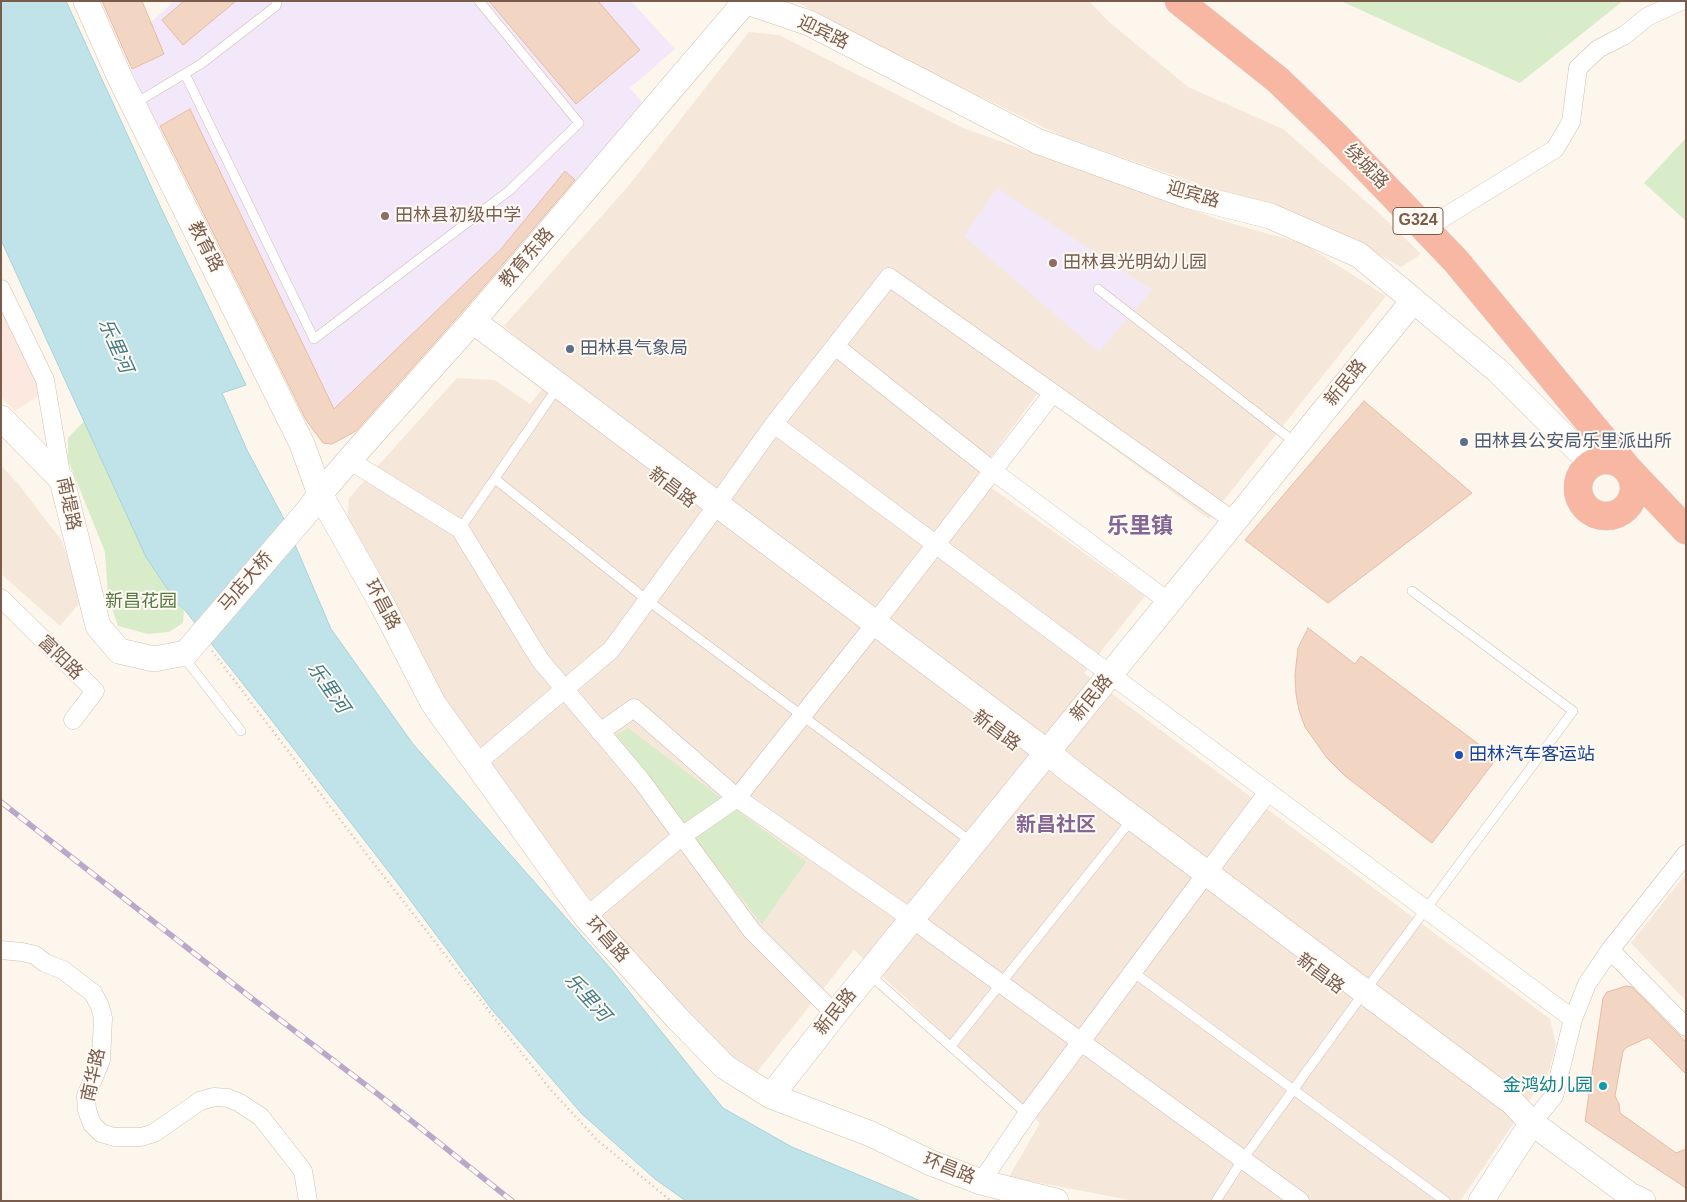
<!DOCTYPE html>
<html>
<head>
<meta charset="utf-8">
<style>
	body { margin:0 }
	#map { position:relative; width:1687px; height:1202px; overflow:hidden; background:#fdf6ec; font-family:Helvetica,sans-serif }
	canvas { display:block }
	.frame { position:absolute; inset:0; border:2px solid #7a5c4d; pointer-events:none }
</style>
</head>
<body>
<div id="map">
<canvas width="1687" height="1202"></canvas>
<div class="frame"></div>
</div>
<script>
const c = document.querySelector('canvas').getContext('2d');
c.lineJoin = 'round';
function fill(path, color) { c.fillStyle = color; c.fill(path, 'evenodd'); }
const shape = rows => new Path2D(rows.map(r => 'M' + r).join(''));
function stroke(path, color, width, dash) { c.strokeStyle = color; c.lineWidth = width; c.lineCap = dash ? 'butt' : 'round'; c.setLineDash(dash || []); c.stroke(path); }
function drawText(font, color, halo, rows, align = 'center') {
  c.font = font + ' Helvetica,"Noto Sans SC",sans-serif'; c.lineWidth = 4; c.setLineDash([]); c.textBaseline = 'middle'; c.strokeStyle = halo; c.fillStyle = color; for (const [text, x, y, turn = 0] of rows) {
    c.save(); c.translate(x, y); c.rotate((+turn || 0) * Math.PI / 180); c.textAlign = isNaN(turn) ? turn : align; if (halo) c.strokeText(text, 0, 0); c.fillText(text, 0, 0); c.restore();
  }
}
fill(shape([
	[795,1,1089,1,1108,21,1188,87,1283,129,1378,212,1421,254,1401,267,1337,232,1064,137,913,64],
	[749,32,779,35,963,128,1223,221,1304,244,1386,296,1209,519,1038,393,976,477,1145,596,1084,673,1550,1019,1556,1045,1549,1072,1460,1201,1135,1201,1009,1177,1040,1123,854,950,757,1072,723,1050,645,969,532,825,441,699,347,520,349,498,457,378,495,380,530,404,556,372,504,326,630,184],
	[1,465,19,485,62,541,82,600,60,626,1,574],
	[1686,874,1686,1001,1631,943]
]), '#f5e8da');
fill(shape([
	[1,309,42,393,15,411,1,397]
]), '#fde8e0');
fill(shape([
	[174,1,631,1,675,49,630,88,648,109,578,183,565,172,501,249,334,409,190,109,157,127,131,70,164,54,149,24],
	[997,188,1152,290,1099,352,964,236]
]), '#f3e8fa');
fill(shape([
	[1341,1,1623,1,1520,83],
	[1686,138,1686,221,1644,183],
	[84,421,123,506,176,602,184,609,183,623,169,632,148,634,118,626,108,596,105,552,68,460,68,438],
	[628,728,806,862,762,924,614,737]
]), '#d8ecc9');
const water = shape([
	[1,1,66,1,161,208,246,385,222,393,247,450,284,519,331,629,413,744,611,969,723,1108,792,1147,921,1201,686,1201,655,1179,582,1114,493,1011,399,885,266,713,184,609,176,602,146,557,1,240,1,1]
]);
fill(water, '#bfe3e8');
stroke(water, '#a5d3da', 1);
const building = shape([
	[102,1,142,1,164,54,132,69,102,1],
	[184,1,236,1,183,45,162,20,184,1],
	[489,1,598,1,640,50,576,104,489,1],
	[190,109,334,409,501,249,565,171,575,180,462,312,356,431,332,444,323,443,306,420,160,126,190,109],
	[1364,401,1472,493,1328,603,1245,540,1364,401],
	[1308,628,1355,664,1361,656,1497,758,1432,843,1344,775,1327,758,1305,727,1299,710,1296,694,1295,675,1298,648,1308,628],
	[1626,986,1632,987,1686,1042,1686,1074,1649,1037,1627,1047,1623,1051,1615,1096,1619,1104,1620,1113,1676,1153,1686,1149,1686,1188,1585,1121,1603,998,1607,992,1626,986]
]);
fill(building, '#f3d5c3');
stroke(building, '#e6bba3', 1);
const lane = shape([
	[185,74,314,339,510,190,579,123,479,1],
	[134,104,201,64,276,6,277,1],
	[1098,289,1297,444],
	[495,479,647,600,973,843],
	[460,529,551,397],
	[183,656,241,731],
	[1133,972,1445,1201],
	[870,975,1027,1114],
	[1365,991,1573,711,1412,591],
	[951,1046,1125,828],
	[1216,1201,1243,1159,1357,1002]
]);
const street = shape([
	[1425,229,1555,149,1571,122,1578,68,1598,49,1625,35,1647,17,1681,1],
	[1,289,45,380,62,480],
	[835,346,993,471,1169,602],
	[774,424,1573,1019],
	[349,460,460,529,540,660,641,780,752,931,835,1014],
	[717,504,774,424,889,277,1234,521],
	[1,598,95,691,73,720],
	[875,623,1053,393],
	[600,732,634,708,737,798,912,919,1300,1201],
	[477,763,611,650,709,516],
	[1207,873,1268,792],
	[586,917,682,836,737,798,867,634],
	[1,950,22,952,35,955,45,963,63,970,93,993,100,1006,103,1018,101,1060,86,1096,87,1110,92,1124,101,1133,114,1137,141,1137,154,1133,200,1101,214,1097,228,1098,240,1103,261,1117,303,1171,308,1201],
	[1610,950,1686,1027],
	[1532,1123,1554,1096,1573,1019,1587,984,1610,950,1686,854],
	[981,1182,1027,1114,1199,883]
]);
const secondary = shape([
	[86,1,120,78,302,444,320,494,383,606,433,703,586,917,677,1018,725,1067,771,1096,871,1134,931,1163,981,1182,1056,1201],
	[744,1,809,23,1037,141,1186,195,1270,216,1359,255,1498,371,1592,464],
	[473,321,1047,752,1073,773,1512,1102,1532,1123,1630,1195,1643,1201],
	[1,418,62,480,98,626,119,651,154,659,186,653,307,512,320,494,349,460,473,321,745,2],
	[771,1096,835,1014,1413,301],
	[1481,1201,1532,1123]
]);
const highway = shape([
	[1179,1,1278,80,1337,137,1392,194,1456,261,1628,469,1686,530],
	'1578 488a28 28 0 1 1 56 0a28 28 0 1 1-56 0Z'
]);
stroke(lane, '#d1beb0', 10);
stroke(street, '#d1beb0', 19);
stroke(secondary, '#d6c0b0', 26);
stroke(highway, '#dad1cd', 29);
stroke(shape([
	[212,651,364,851,550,1089,596,1139,671,1201]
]), '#d9b8a5', 2.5, [1, 4]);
stroke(lane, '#fff', 9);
stroke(street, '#fff', 18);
stroke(secondary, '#fff', 25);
stroke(highway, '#f7b7a3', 28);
const rail = shape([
	[1,802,250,997,379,1095,512,1201]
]);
stroke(rail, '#b9a8c9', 5.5);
stroke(rail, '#fffaf3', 4, [11]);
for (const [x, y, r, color] of [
	[385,216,5,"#8d6e63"],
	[1053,263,5,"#8d6e63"],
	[570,349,5,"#5c6f8a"],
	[1464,442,5,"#5c6f8a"],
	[1459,755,5,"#1a4fb4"],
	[1603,1086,5,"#0f9aa8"]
]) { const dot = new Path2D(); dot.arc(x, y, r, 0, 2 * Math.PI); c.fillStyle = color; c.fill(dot); stroke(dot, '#fffaf3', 2); }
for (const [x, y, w] of [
	[1418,221,50]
]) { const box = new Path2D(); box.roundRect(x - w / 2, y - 13.5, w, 27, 4); c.fillStyle = '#fffaf3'; c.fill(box); stroke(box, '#7a5c4d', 1); }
drawText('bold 16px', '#7a5c4d', null, [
	["G324",1418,221]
]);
drawText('18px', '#7a5c4d', '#fffaf3', [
	["迎宾路",823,33,25],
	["绕城路",1366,167,46],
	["迎宾路",1193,195,16],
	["教育路",205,247,63],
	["教育东路",527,258,-49],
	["新民路",1346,383,-51],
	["新昌路",672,488,37],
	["南堤路",68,504,78],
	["马店大桥",246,582,-49],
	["环昌路",382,605,62],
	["富阳路",60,658,44],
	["新民路",1092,698,-50],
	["新昌路",996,731,37],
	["环昌路",607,940,48],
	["新昌路",1320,974,37],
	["新民路",836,1012,-51],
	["南华路",94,1075,-78],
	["环昌路",949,1169,22]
]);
drawText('18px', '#785e54', '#fffaf3', [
	["田林县初级中学",395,216],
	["田林县光明幼儿园",1063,263]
], 'left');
drawText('18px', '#4e5e75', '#fffaf3', [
	["田林县气象局",580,349],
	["田林县公安局乐里派出所",1474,442]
], 'left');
drawText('18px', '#537a41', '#fffaf3', [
	["新昌花园",141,602]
]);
drawText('18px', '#164399', '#fffaf3', [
	["田林汽车客运站",1469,755]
], 'left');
drawText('18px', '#0d838f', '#fffaf3', [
	["金鸿幼儿园",1593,1086]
], 'right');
drawText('italic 19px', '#437c86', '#fffaf3', [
	["乐里河",115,346,66],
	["乐里河",328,688,55],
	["乐里河",587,998,48]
]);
drawText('bold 20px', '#846695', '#fffaf3', [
	["新昌社区",1056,825]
]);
drawText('bold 22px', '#846695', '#fffaf3', [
	["乐里镇",1140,527]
]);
</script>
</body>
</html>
